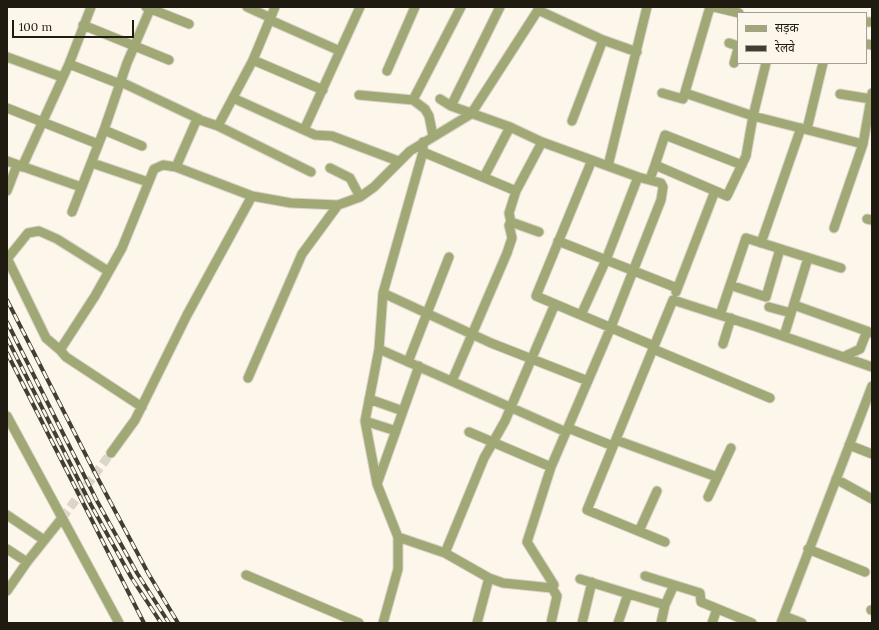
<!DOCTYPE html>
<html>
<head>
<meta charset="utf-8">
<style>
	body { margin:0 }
	#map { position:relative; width:879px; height:630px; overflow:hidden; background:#fdf6eb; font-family:Lora,"Noto Sans Devanagari",serif }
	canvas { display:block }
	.frame { position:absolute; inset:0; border:8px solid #201b11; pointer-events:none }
	.legend { position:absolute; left:737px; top:12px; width:130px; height:52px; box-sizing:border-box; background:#fdf6eb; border:1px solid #a59e94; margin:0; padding:5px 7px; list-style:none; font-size:12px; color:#201b11 }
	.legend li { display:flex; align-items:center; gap:8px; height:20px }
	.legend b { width:20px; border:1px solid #a59e94 }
	.scale { position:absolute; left:12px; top:20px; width:122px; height:18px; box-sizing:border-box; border:2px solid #201b11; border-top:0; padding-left:5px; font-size:12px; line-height:14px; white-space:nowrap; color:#201b11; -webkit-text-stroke:3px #fdf6eb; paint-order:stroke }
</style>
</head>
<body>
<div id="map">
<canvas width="879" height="630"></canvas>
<div class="frame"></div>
<ul class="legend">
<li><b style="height:5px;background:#a0a976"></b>सड़क</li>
<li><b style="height:5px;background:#433e34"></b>रेलवे</li>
</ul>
<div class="scale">100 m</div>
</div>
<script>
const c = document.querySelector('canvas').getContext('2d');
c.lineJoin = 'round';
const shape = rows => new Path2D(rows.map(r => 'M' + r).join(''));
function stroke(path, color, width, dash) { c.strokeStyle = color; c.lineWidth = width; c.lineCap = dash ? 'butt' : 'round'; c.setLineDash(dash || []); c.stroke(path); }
stroke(shape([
	[62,518,111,453]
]), '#dcd5ca', 9, [9, 4.5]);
const street = shape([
	[146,7,189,24],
	[247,7,271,18],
	[714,7,739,13],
	[538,10,603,40,637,52],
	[270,20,340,51],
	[866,22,872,22],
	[83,25,169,60],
	[729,43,738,46],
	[866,44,872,45],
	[7,57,62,77],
	[253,60,275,7],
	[734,63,738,49],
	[69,64,120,84],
	[387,71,415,7],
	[121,82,199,119],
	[662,93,683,99,710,7],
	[685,93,753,116,766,63],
	[840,94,871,99],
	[359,95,413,100,461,7],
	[233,98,315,135,332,136,398,161],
	[440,99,451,106,510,127,542,142,638,177,661,183,663,187,661,200,611,327,551,467,527,542,554,585],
	[413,100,425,109,429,116,433,136],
	[451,106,500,7],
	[7,108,98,144],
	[572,121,603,40],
	[218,126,253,60,323,90],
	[807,129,823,63],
	[104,130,142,146],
	[304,130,360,7],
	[423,142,423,152,383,293,379,349,365,421,377,484,398,537,445,553],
	[423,152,516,191],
	[592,160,536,296,654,346],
	[7,161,81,187],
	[92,163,148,182],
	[655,165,665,135,742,165],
	[608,166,647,7],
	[22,167,69,64,91,7],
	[176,167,197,119,218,126,311,172],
	[330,168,350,178,360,197],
	[484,177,510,127],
	[650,179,655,165,727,196,746,156,753,116,863,144],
	[7,191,17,165],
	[72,212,104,130,127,63,151,7],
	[867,219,872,220],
	[834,228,863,144,872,93],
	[539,232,511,222,509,213,516,191,542,142],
	[558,241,677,288],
	[761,243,801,128],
	[7,258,46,338,60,350],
	[7,259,28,233,39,231,57,239,108,271],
	[730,285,766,297,780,249],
	[676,292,715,191],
	[383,293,491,343,588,381],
	[794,305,872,333],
	[769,307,791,313],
	[581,315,606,260,638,177],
	[720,315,746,238,841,268],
	[784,336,808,258],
	[723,344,731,318],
	[379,349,566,432],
	[653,349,770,398],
	[843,357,860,349,867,331],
	[408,362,449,257],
	[248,378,302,254,338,205],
	[452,381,507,253,512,238,509,225,511,222],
	[369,399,403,411],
	[142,407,66,357,60,350,95,296,122,248,154,169,163,165,176,167,252,196,291,203,338,205,360,197,374,187,410,151,471,114,540,7],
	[7,416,119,623],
	[365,421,396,431],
	[568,428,613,446],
	[469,432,551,467],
	[616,440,717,477],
	[849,445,872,454],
	[111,453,135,420,187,315,252,196],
	[836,479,872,499],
	[377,484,419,366],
	[708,497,731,448],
	[7,515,44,540],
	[639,531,657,491],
	[665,542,587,510,673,300,757,327,872,367],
	[7,549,27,562],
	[808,549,865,572],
	[246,575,359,623],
	[645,576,700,593,701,602,752,623],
	[489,578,503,583,552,588,557,596,551,623],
	[580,579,665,605,674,585],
	[7,591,27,562,62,518],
	[871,610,872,610],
	[784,616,802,623],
	[383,623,398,569,398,537],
	[477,623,489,578,445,553,484,458,505,421,555,304],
	[582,623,592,582],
	[618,623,628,594],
	[661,623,665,605],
	[712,623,717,609],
	[781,623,872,386]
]);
stroke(street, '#dad3c8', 11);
stroke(street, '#a0a976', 9);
const rail = shape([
	[7,300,96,475,148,573,178,623],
	[7,322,97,501,137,573,169,623],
	[7,338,91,505,131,577,161,623],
	[7,353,144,623]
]);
stroke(rail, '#433e34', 4);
stroke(rail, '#fdf6eb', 2.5, [8]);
</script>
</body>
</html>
